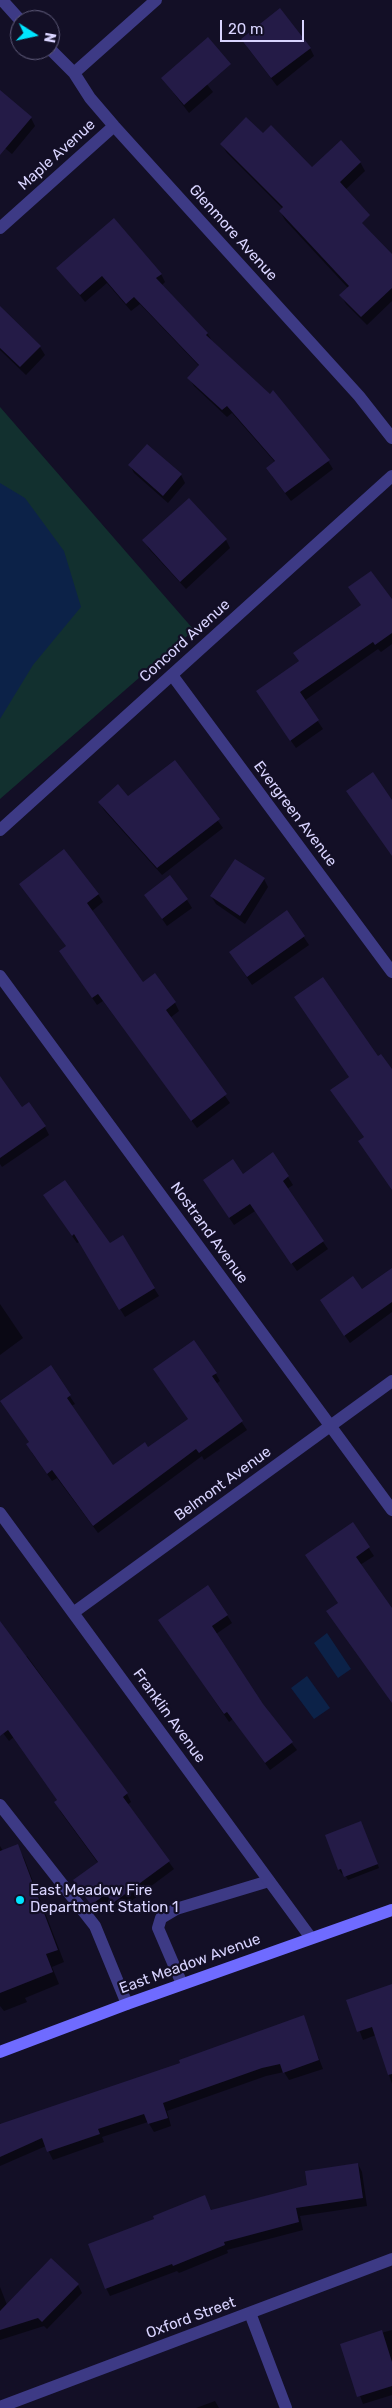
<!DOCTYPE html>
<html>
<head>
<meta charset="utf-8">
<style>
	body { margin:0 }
	#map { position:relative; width:392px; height:2408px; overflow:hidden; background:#130f26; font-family:Rubik,sans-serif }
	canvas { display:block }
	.north { position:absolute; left:10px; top:10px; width:50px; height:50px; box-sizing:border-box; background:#130f26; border:1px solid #625e7d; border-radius:50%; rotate:100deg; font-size:14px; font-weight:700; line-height:20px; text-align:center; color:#d9d4ff }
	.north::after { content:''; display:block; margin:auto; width:18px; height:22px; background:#00e5ff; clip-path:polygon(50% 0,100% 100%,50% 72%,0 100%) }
	.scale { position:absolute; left:220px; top:20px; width:84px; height:22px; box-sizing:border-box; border:2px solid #d9d4ff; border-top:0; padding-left:6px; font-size:15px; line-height:18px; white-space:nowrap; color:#d9d4ff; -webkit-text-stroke:4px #130f26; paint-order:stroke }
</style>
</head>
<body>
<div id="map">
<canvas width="392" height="2408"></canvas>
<div class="north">N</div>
<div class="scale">20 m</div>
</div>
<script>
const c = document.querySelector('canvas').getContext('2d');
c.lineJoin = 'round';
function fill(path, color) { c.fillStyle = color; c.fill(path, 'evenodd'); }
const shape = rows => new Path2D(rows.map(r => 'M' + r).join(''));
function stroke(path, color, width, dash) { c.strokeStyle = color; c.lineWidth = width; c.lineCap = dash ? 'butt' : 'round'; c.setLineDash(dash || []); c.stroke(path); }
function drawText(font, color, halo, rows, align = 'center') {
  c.font = font + ' Rubik,sans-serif'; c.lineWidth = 4.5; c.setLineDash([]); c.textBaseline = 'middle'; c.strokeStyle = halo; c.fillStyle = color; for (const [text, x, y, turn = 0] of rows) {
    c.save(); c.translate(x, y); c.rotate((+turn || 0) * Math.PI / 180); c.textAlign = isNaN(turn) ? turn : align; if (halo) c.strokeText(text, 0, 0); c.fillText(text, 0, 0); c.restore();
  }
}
fill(shape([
	[0,407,194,630,0,799]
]), '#12302f');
fill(shape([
	[0,483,25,498,64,551,81,607,33,665,0,719],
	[327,1633,351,1669,338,1678,314,1643],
	[307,1676,330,1708,314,1719,291,1688]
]), '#0c2248');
fill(shape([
	[247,47,310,48,314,56,277,86],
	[186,58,213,92,189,113,162,78],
	[0,92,31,118,35,126,12,154,0,144],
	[263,135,312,168,360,162,365,171,345,190,344,233,392,256,392,301,367,325,346,304,341,295,348,288,285,220,280,211,283,209,227,153,221,144],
	[58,268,161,274,165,282,162,285,207,333,212,341,328,461,333,469,291,501,272,476,275,462,232,413,227,417,194,386,189,378,200,367,140,304,131,311,107,283,85,302],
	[2,310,40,347,45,355,26,375,0,350,0,312],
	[130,465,181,475,185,483,168,503,134,473],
	[189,500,226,540,230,548,186,589,149,549,144,541],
	[392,601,392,644,381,652,378,649,304,701,323,729,296,748,262,700,300,662],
	[175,762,223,828,162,875,104,810,99,802,128,798],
	[264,879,268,887,245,924,216,904,211,896],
	[21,884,98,894,103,902,92,911,142,984,154,975,175,1003,179,1011,170,1018,230,1103,197,1128,103,1001,97,1005,60,951,67,947],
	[187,900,192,908,167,926,151,903],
	[287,912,309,945,252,985,235,960],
	[0,1078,21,1109,45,1127,49,1135,2,1167,0,1164],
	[243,1175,288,1177,293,1185,287,1189,328,1249,297,1271,255,1211,234,1225,204,1181],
	[44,1196,110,1245,122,1237,159,1296,125,1317,79,1242,77,1243],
	[392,1270,392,1312,350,1343,326,1309,362,1291],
	[0,1304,23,1338,0,1355],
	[50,1367,75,1404,71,1406,113,1467,148,1449,189,1419,160,1377,216,1374,220,1381,216,1384,247,1430,204,1460,202,1456,98,1533,57,1478,52,1481,32,1453,30,1443],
	[352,1523,374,1556,360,1565,392,1610,392,1690,339,1604],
	[227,1615,232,1623,216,1634,262,1705,297,1750,270,1770,233,1719,229,1722,165,1628],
	[0,1623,24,1658,27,1656,127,1794,131,1802,127,1805,174,1869,119,1910,112,1901,97,1912,79,1889,98,1863,60,1811,58,1801,14,1737,9,1741,0,1729],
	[363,1827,379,1868,348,1880,344,1873,342,1874,339,1870,327,1836],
	[0,1846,3,1851,17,1846,24,1858,64,1962,52,1967,59,1984,25,1998,27,2002,4,2011,0,2006],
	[392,1985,392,2084,376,2035,363,2040,348,2000],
	[303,2017,323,2069,289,2080,284,2072,266,2076,167,2111,171,2126,154,2132,148,2122,102,2137,104,2142,53,2160,46,2146,0,2166,0,2123,1,2125,182,2064],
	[358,2164,362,2172,367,2206,300,2216,303,2230,227,2250,228,2253,179,2273,177,2271,110,2296,106,2288,156,2220,204,2196,212,2211,308,2186],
	[78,2285,82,2293,47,2329,44,2326,0,2340,0,2287,7,2305],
	[392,2330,392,2395,363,2404,341,2344],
	[215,2401,219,2408,196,2408]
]), '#0007');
fill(shape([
	[280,8,311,48,271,78,241,39],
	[208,37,231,64,184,105,161,78],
	[0,90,32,117,0,155],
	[246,117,263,133,271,125,312,167,341,140,361,162,340,182,370,215,362,223,392,254,392,288,361,317,339,295,349,286,279,211,283,207,220,144],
	[114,218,162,274,156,278,208,333,206,335,270,394,273,390,330,460,285,493,266,468,275,461,227,406,222,410,187,378,199,365,134,297,126,304,102,276,80,295,56,268],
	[0,306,41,346,20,367,0,348],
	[147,444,182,474,163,496,128,465],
	[189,498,227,539,180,582,142,540],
	[371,571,392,599,392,633,375,645,373,642,300,692,319,720,290,741,256,691,299,661,293,653,361,605,348,587],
	[175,760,220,819,157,868,98,802,118,784,128,796],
	[373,772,392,800,392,856,346,791],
	[64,849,99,894,87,903,143,982,155,973,176,1002,166,1010,227,1094,191,1121,98,994,92,998,59,951,66,946,19,884],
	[235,859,265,878,240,916,210,896],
	[170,875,188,899,162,919,144,895],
	[287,910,305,936,247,977,229,952],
	[323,977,378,1056,381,1054,392,1069,392,1190,358,1141,364,1137,330,1090,349,1077,294,997],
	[0,1076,22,1107,29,1102,46,1126,0,1158],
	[273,1152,289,1176,283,1181,324,1241,291,1264,250,1204,229,1218,203,1180,233,1159,243,1174],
	[65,1180,110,1243,123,1235,155,1288,119,1310,74,1234,72,1236,43,1195],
	[392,1268,392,1302,344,1336,320,1300,353,1276,362,1289],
	[194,1340,217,1373,212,1376,243,1421,199,1453,196,1449,93,1526,52,1470,47,1474,26,1444,29,1442,0,1401,51,1365,71,1395,67,1398,113,1465,145,1442,148,1447,188,1419,153,1369],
	[353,1522,370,1547,356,1557,392,1608,392,1703,326,1611,338,1603,305,1555],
	[208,1585,228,1615,212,1626,263,1704,293,1742,265,1763,227,1712,224,1714,158,1620],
	[0,1621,128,1793,123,1797,170,1861,113,1903,106,1894,91,1905,73,1880,98,1862,54,1802,57,1800,8,1730,0,1736],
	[361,1821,378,1864,344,1877,341,1869,338,1870,325,1835],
	[18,1844,58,1950,46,1954,53,1972,0,1993,0,1851],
	[392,1984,392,2074,388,2075,372,2027,357,2032,346,2000],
	[304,2015,319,2060,283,2073,280,2064,262,2068,163,2103,168,2118,148,2124,144,2114,98,2129,100,2134,47,2152,42,2138,0,2157,0,2124,180,2063,179,2060],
	[358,2163,363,2198,296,2208,299,2222,224,2242,225,2245,173,2266,172,2264,105,2289,88,2244,154,2219,153,2216,205,2195,211,2210,307,2185,305,2171],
	[51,2258,79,2284,42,2322,38,2318,0,2330,0,2311],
	[382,2330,392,2362,392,2386,357,2397,340,2344]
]), '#241b47');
stroke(shape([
	[0,1805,95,1926,127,2004],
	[182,1984,158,1928,161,1918,176,1909,269,1881]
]), '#3d3a85', 12);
stroke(shape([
	[2,0,20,20],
	[50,49,74,73,90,98,114,126,359,396,392,438],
	[74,73,156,0],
	[0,228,114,126],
	[172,675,392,972],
	[0,830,392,476],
	[0,976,392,1510],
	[0,1513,311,1938],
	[73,1613,392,1381],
	[250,2313,286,2408],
	[0,2407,392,2259]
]), '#3d3a85', 12);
stroke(shape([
	[0,2052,127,2004,392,1910]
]), '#6f6bff', 12);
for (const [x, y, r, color] of [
	[20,1900,5,"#00e5ff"]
]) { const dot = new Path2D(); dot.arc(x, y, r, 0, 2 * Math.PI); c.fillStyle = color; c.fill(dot); stroke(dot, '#130f26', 2); }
drawText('15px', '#d9d4ff', '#130f26', [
	["Maple Avenue",57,155,-42],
	["Glenmore Avenue",233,233,48],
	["Concord Avenue",185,641,-42],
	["Evergreen Avenue",295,814,53],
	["Nostrand Avenue",209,1233,54],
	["Belmont Avenue",223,1484,-36],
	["Franklin Avenue",169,1716,54],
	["East Meadow Avenue",190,1964,-20],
	["Oxford Street",191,2318,-20]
]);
drawText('15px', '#d9d4ff', '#130f26', [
	["East Meadow Fire",30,1891],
	["Department Station 1",30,1908]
], 'left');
</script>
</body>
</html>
